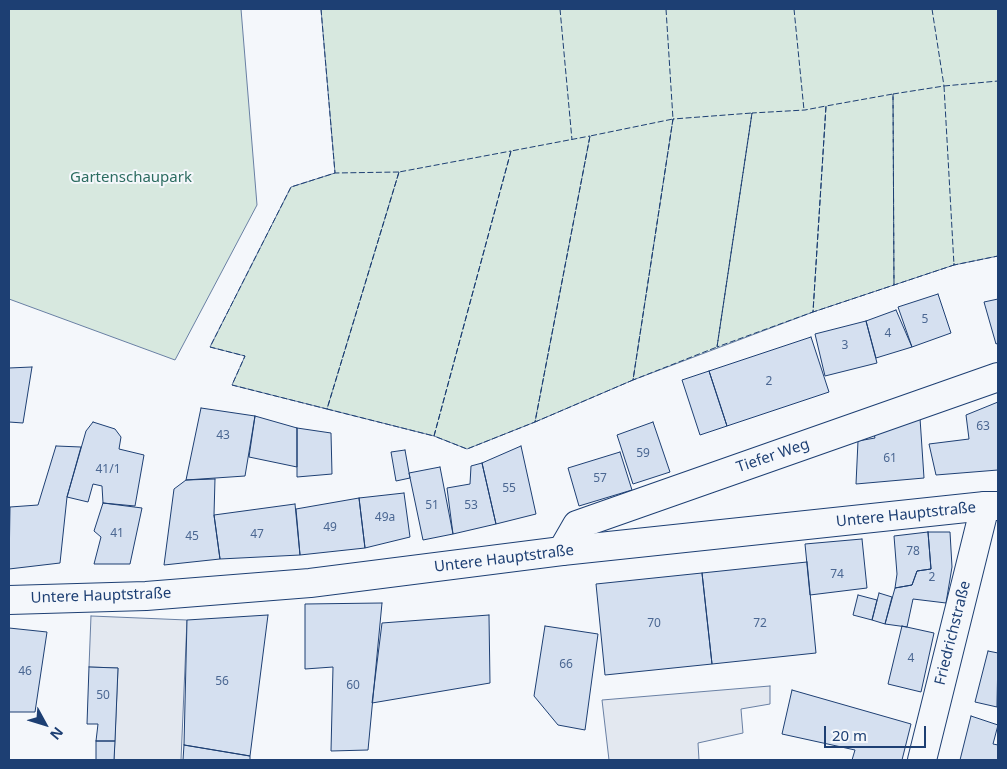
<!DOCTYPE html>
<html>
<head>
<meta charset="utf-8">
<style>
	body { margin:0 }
	#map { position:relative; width:1007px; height:769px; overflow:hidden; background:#f4f7fb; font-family:"Noto Sans",sans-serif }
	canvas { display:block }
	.frame { position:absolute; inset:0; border:10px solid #1d3f73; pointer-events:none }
	.north { position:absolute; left:20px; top:699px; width:50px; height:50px; -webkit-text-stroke:4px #f4f7fb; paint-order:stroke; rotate:129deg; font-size:14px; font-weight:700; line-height:20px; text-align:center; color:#1d3f73 }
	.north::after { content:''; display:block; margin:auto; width:18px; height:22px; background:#1d3f73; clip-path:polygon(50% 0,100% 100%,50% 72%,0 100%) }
	.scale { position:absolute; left:824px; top:726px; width:102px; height:22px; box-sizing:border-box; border:2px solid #1d3f73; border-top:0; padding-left:6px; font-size:15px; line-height:18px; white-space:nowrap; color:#1d3f73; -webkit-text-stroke:4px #f4f7fb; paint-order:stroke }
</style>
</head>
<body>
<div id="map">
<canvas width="1007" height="769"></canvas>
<div class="frame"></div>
<div class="north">N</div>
<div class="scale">20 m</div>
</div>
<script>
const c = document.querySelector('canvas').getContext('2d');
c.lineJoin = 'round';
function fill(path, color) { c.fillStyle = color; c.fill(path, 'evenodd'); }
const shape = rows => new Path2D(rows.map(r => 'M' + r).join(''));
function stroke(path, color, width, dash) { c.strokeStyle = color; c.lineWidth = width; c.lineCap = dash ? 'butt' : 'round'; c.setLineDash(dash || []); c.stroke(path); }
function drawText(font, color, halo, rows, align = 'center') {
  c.font = font + ' "Noto Sans",sans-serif'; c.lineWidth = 4; c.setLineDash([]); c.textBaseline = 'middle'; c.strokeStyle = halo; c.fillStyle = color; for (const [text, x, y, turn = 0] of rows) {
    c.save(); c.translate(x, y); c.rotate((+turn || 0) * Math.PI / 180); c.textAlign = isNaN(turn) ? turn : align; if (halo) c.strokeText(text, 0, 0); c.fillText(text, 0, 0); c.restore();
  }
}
const green = shape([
	[9,9,241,9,257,205,175,360,9,299,9,9],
	[321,9,998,9,998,256,954,265,813,312,633,380,535,422,467,449,434,436,232,385,245,356,210,347,291,187,335,173,321,9]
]);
fill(green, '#d7e8df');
stroke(green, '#687fa3', 1);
const parking = shape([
	[91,616,187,620,181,760,114,760,118,668,89,667,91,616],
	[770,686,770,704,741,709,743,733,698,743,699,760,609,760,602,700,770,686]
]);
fill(parking, '#e3e8f0');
stroke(parking, '#687fa3', 1);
const building = shape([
	[938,294,951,333,912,347,898,307,938,294],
	[998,299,998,343,996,344,984,302,998,299],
	[896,310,912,347,876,358,866,321,896,310],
	[866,321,877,363,825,376,815,334,866,321],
	[811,337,829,392,727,426,709,371,811,337],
	[32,367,23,423,9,422,9,368,32,367],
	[709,371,727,426,700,435,682,380,709,371],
	[998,402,998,470,936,475,929,444,969,439,966,415,998,402],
	[201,408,255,416,245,476,186,480,201,408],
	[255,416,297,428,297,467,249,457,255,416],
	[920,418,924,478,856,484,858,441,875,438,873,430,920,418],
	[93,422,115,429,121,437,119,449,144,455,135,506,103,503,102,486,93,484,88,502,67,497,86,431,93,422],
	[653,422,670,472,633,484,617,435,653,422],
	[297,428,331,433,332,474,297,477,297,428],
	[56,446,81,447,67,497,60,563,9,569,10,507,38,505,56,446],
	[521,446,536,514,496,524,482,463,521,446],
	[405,450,410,478,396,481,391,452,405,450],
	[620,452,632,490,579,506,568,468,620,452],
	[482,463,496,524,453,534,447,488,470,484,471,466,482,463],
	[440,467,453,534,423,540,409,473,440,467],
	[215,479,214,515,220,559,164,565,174,489,186,480,215,479],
	[404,493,410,537,365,548,359,498,404,493],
	[359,498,365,548,300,555,296,509,359,498],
	[103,503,142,508,130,564,94,564,101,537,94,531,103,503],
	[295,504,300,555,220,559,214,515,295,504],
	[928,532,950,532,952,567,946,603,913,599,907,627,885,624,895,588,912,585,917,571,931,569,928,532],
	[928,532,931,569,917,571,912,585,895,588,897,574,894,536,928,532],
	[862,539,867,588,810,595,805,544,862,539],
	[807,562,816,653,712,664,702,573,807,562],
	[702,573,712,664,605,675,596,584,702,573],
	[879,593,892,597,885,624,872,620,879,593],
	[858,595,877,600,872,620,853,615,858,595],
	[382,603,368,750,331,751,333,667,305,669,305,604,382,603],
	[268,615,250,756,184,745,187,620,268,615],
	[489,615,490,683,372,703,382,623,489,615],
	[545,626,598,634,585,730,558,725,534,696,545,626],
	[902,626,934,633,921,692,888,684,902,626],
	[9,628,47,632,35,712,9,712,9,628],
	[988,651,998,653,997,707,975,702,988,651],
	[89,667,118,668,115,741,96,741,98,724,87,724,89,667],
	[792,690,911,724,902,760,852,760,855,750,782,734,792,690],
	[971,716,998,725,993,744,998,745,998,760,960,760,971,716],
	[96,741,115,741,114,760,96,760,96,741],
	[184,745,250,756,250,760,183,760,184,745]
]);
fill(building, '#d5e0f0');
stroke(building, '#1d3f73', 1);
const minor = shape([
	[562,551,577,525,998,377],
	[922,760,985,506]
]);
const secondary = shape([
	[9,600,146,596,310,583,562,551,985,506,998,506]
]);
stroke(minor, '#1d3f73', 30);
stroke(secondary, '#1d3f73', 30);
stroke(minor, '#f4f7fb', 28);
stroke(secondary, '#f4f7fb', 28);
stroke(shape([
	[321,9,335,173],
	[560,9,572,140],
	[666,9,673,119,674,119],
	[794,9,804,110],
	[932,9,944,86],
	[944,86,954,265,894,285,893,94,944,86],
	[944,86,998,81],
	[893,94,894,285,813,312,826,106,893,94],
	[826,106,813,312,717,347,752,113,805,110,826,106],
	[752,113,717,347,633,380,673,119,752,113],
	[673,119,633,380,535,422,590,136,673,119],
	[590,136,535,422,467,449,434,436,511,151,590,136],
	[511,151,434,436,327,409,399,172,511,151],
	[399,172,327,409,232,385,245,356,210,347,291,187,335,173,399,172],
	[954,263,954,265,998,256]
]), '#1d3f73', 1, [6, 2.5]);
drawText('12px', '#4b6792', null, [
	["5",925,320],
	["4",888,334],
	["3",845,346],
	["2",769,382],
	["63",983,427],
	["43",223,436],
	["59",643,454],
	["61",890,459],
	["41/1",108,470],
	["57",600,479],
	["55",509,489],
	["51",432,506],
	["53",471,506],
	["49a",385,518],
	["49",330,528],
	["41",117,534],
	["47",257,535],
	["45",192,537],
	["78",913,552],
	["74",837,575],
	["2",932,578],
	["70",654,624],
	["72",760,624],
	["4",911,659],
	["66",566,665],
	["46",25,672],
	["56",222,682],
	["60",353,686],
	["50",103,696]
]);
drawText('15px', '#2c6c60', '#f4f7fb', [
	["Gartenschaupark",131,178]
]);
drawText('15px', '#1d3f73', '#f4f7fb', [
	["Tiefer Weg",773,456,-19],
	["Untere Hauptstraße",906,515,-6],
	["Untere Hauptstraße",504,559,-7],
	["Untere Hauptstraße",101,596,-2],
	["Friedrichstraße",953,633,-76]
]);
</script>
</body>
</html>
